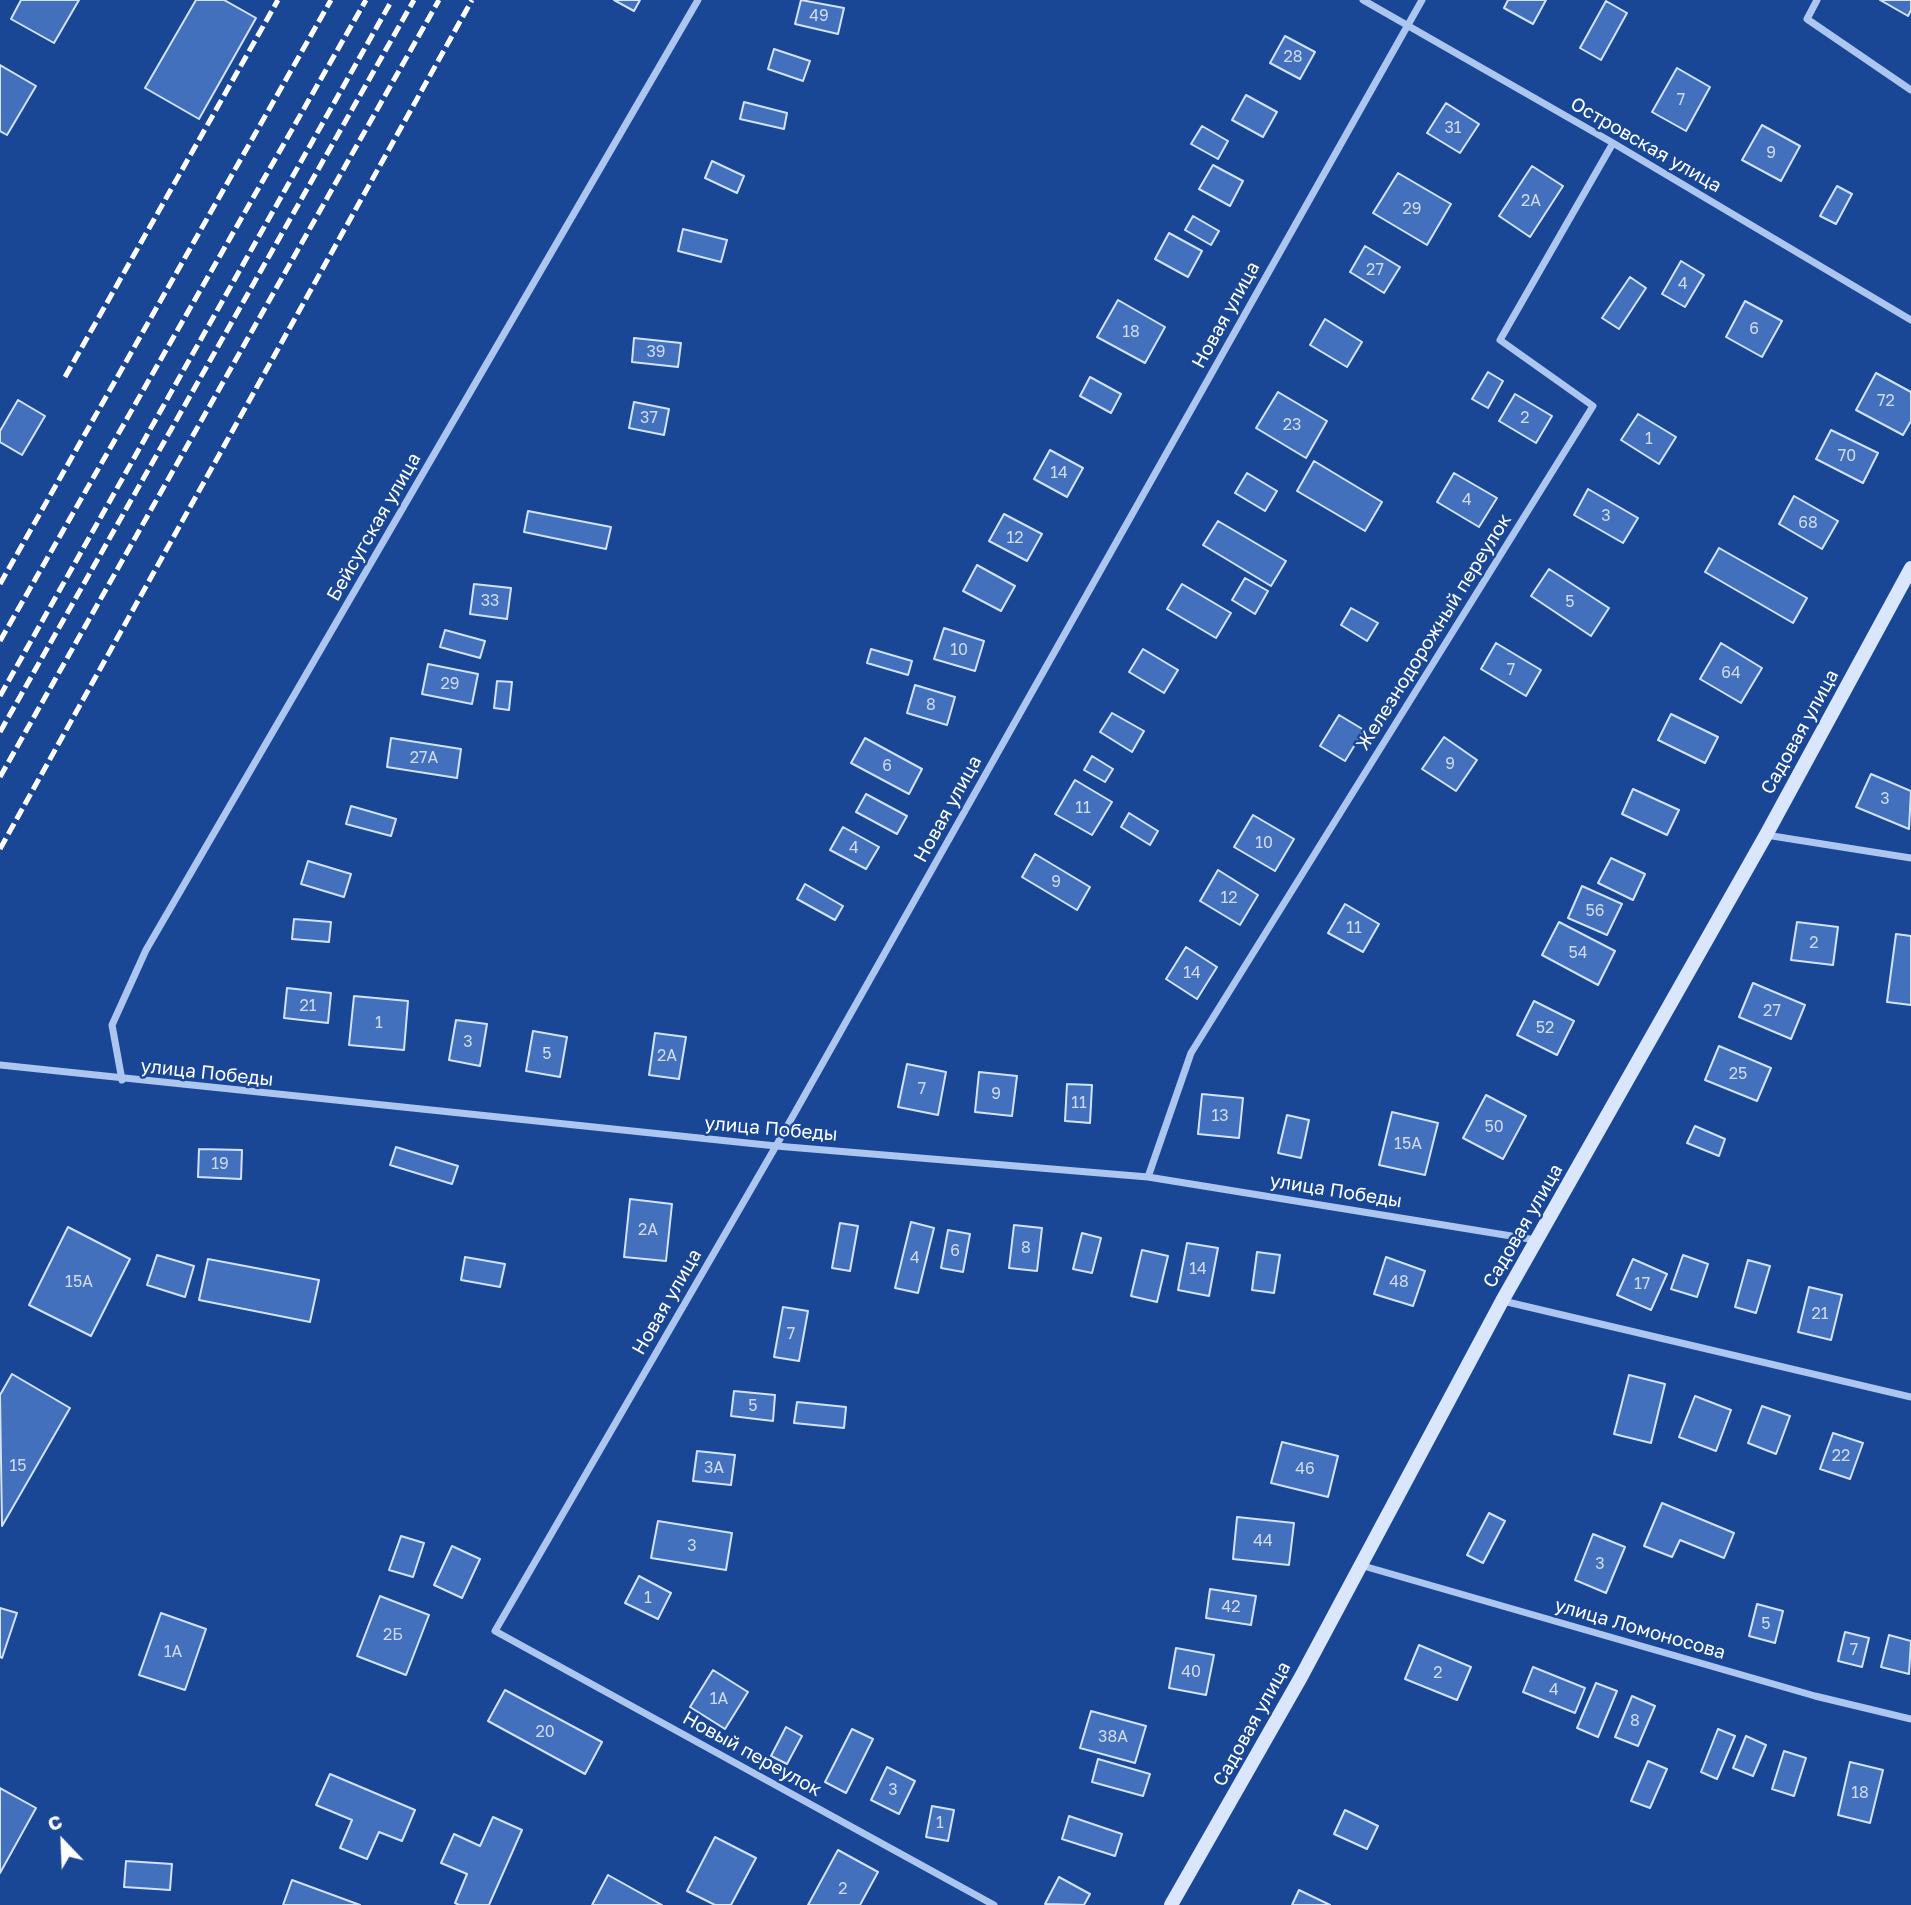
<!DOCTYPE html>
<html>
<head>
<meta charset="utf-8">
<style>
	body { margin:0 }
	#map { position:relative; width:1911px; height:1905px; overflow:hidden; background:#194796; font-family:"Golos Text",sans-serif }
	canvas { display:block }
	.north { position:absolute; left:28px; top:1807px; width:70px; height:70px; -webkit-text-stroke:5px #194796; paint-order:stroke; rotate:337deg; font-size:19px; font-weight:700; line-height:28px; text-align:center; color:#fff }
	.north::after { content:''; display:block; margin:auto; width:24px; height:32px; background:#fff; clip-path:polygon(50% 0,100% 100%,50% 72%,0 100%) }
</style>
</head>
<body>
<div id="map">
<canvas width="1911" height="1905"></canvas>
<div class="north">С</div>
</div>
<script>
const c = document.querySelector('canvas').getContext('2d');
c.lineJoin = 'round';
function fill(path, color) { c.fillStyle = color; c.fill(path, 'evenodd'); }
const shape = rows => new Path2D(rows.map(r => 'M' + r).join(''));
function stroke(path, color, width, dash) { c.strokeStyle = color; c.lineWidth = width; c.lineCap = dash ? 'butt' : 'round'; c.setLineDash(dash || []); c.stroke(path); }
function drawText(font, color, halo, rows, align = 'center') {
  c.font = font + ' "Golos Text",sans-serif'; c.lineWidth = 5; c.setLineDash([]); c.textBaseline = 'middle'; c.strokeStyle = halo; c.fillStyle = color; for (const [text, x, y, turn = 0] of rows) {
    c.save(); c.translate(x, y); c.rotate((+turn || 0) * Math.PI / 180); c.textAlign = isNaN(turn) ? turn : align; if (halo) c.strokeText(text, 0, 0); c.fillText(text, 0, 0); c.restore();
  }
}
const building = shape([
	[21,0,79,0,54,43,11,19,21,0],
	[196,0,224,0,256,18,199,119,145,88,196,0],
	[614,0,640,0,634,11,614,0],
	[801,0,844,8,838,34,795,24,801,0],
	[1508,0,1546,0,1533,24,1504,8,1508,0],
	[1880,0,1911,0,1911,10,1908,16,1880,0],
	[1606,1,1627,13,1601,60,1580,48,1606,1],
	[1285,36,1315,52,1300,79,1270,63,1285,36],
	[774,49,810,61,803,81,768,69,774,49],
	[0,65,36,86,7,135,0,131,0,65],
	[1677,68,1710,87,1686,131,1652,112,1677,68],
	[1246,95,1277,112,1263,137,1232,120,1246,95],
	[744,102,787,113,784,129,740,119,744,102],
	[1446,103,1479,124,1460,153,1427,133,1446,103],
	[1762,125,1800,146,1781,181,1742,160,1762,125],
	[1202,126,1228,141,1218,159,1191,144,1202,126],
	[712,161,744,176,737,193,705,178,712,161],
	[1213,165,1243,181,1230,206,1199,189,1213,165],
	[1532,166,1563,186,1530,237,1499,216,1532,166],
	[1398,173,1451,204,1427,245,1373,213,1398,173],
	[1837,186,1852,194,1836,224,1820,216,1837,186],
	[1193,216,1219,231,1211,245,1185,230,1193,216],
	[683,229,727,240,721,262,678,251,683,229],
	[1169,233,1202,251,1188,277,1155,259,1169,233],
	[1365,246,1400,267,1384,293,1350,272,1365,246],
	[1681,261,1704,275,1685,307,1662,294,1681,261],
	[1630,277,1646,288,1619,329,1602,318,1630,277],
	[1118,300,1165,327,1145,363,1097,337,1118,300],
	[1745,301,1782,321,1762,357,1726,337,1745,301],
	[1325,319,1362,342,1347,367,1310,345,1325,319],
	[634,338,681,343,678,367,632,362,634,338],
	[1488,372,1503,381,1488,408,1472,399,1488,372],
	[1876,373,1911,392,1911,421,1903,435,1856,410,1876,373],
	[1090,377,1121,394,1111,413,1080,396,1090,377],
	[1278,392,1327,421,1306,458,1256,428,1278,392],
	[1515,394,1552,416,1536,443,1499,421,1515,394],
	[18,400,45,416,22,455,0,442,0,431,18,400],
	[634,402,669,409,664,435,629,428,634,402],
	[1638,414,1676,437,1659,464,1621,440,1638,414],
	[1831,430,1878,453,1863,483,1816,459,1831,430],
	[1050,450,1083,468,1067,497,1034,479,1050,450],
	[1314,461,1382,502,1365,531,1297,491,1314,461],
	[1247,473,1277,491,1265,511,1235,493,1247,473],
	[1454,473,1497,498,1479,527,1437,502,1454,473],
	[1588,489,1638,518,1623,543,1574,515,1588,489],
	[1794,496,1838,521,1822,549,1779,524,1794,496],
	[528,511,611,527,606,549,524,532,528,511],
	[1004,514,1042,534,1027,561,989,541,1004,514],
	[1218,521,1286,561,1271,586,1203,545,1218,521],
	[1719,548,1807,598,1793,623,1705,572,1719,548],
	[977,565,1015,586,1001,611,963,591,977,565],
	[1549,569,1609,608,1591,636,1531,596,1549,569],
	[1245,578,1268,591,1255,614,1232,600,1245,578],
	[474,584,511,588,507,619,470,614,474,584],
	[1182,584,1231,613,1216,638,1167,609,1182,584],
	[1351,608,1378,623,1367,641,1341,625,1351,608],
	[944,628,984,641,975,671,934,659,944,628],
	[445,630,485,641,480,658,440,647,445,630],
	[1496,643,1541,670,1526,696,1481,669,1496,643],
	[1721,643,1762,668,1741,703,1700,679,1721,643],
	[871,649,912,661,908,675,867,663,871,649],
	[1143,649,1178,670,1164,693,1129,672,1143,649],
	[428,664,478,674,472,704,422,694,428,664],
	[497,681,512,682,509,710,494,708,497,681],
	[915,685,955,697,947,725,907,713,915,685],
	[1112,713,1144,731,1132,752,1100,732,1112,713],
	[1671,714,1718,737,1705,763,1658,740,1671,714],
	[1339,715,1364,730,1345,761,1320,746,1339,715],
	[1444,737,1477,760,1456,791,1422,769,1444,737],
	[391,738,461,749,457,778,387,767,391,738],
	[865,738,922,769,909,794,851,763,865,738],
	[1092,756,1113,769,1105,782,1084,770,1092,756],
	[1871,774,1911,791,1909,829,1856,807,1871,774],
	[1075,780,1112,802,1092,835,1055,814,1075,780],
	[1633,789,1679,810,1667,835,1622,814,1633,789],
	[866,794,907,816,897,834,856,812,866,794],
	[351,806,396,819,391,836,346,824,351,806],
	[1129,813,1158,831,1150,845,1121,827,1129,813],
	[1253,815,1294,839,1275,871,1234,847,1253,815],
	[843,827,879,847,866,869,830,850,843,827],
	[1035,854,1090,887,1077,910,1022,877,1035,854],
	[1611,858,1645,874,1633,900,1598,883,1611,858],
	[308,861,351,874,344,897,301,884,308,861],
	[1218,870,1258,895,1240,925,1200,901,1218,870],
	[805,884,843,906,835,920,797,899,805,884],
	[1582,886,1622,904,1607,935,1568,918,1582,886],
	[1345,904,1379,924,1363,952,1328,933,1345,904],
	[294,919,331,922,329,942,292,939,294,919],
	[1559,922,1615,951,1598,985,1542,955,1559,922],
	[1797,922,1838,927,1833,965,1791,960,1797,922],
	[1896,934,1911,936,1911,1005,1887,1002,1896,934],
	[1186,947,1217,967,1197,999,1166,979,1186,947],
	[1753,983,1805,1005,1791,1039,1739,1017,1753,983],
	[287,988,331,993,328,1023,284,1018,287,988],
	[354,996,408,1001,404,1050,349,1045,354,996],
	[1534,1001,1574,1021,1557,1055,1517,1035,1534,1001],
	[456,1020,487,1024,480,1066,449,1060,456,1020],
	[533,1031,567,1037,560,1077,526,1071,533,1031],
	[655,1033,686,1037,679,1079,649,1075,655,1033],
	[1719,1046,1771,1068,1757,1101,1705,1080,1719,1046],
	[907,1064,946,1072,938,1115,898,1107,907,1064],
	[979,1072,1017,1076,1012,1116,975,1112,979,1072],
	[1067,1084,1092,1085,1090,1123,1065,1121,1067,1084],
	[1202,1094,1243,1098,1239,1138,1198,1134,1202,1094],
	[1486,1095,1526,1116,1503,1159,1463,1138,1486,1095],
	[1392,1112,1438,1123,1425,1175,1379,1165,1392,1112],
	[1287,1115,1309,1120,1301,1158,1278,1153,1287,1115],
	[1695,1126,1725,1139,1719,1156,1687,1143,1695,1126],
	[396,1147,458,1166,452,1184,390,1165,396,1147],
	[199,1149,242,1150,241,1179,198,1177,199,1149],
	[630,1199,672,1204,666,1261,624,1257,630,1199],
	[911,1222,934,1228,918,1293,895,1288,911,1222],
	[840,1223,858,1226,850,1271,832,1268,840,1223],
	[1014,1225,1042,1228,1037,1271,1009,1268,1014,1225],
	[68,1227,130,1259,91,1336,29,1305,68,1227],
	[948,1230,970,1234,963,1272,941,1268,948,1230],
	[1082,1233,1101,1238,1092,1273,1073,1269,1082,1233],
	[1187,1243,1218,1248,1209,1296,1178,1290,1187,1243],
	[1142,1250,1168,1256,1157,1302,1131,1296,1142,1250],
	[1257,1252,1280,1255,1274,1293,1252,1290,1257,1252],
	[157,1255,194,1266,185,1297,147,1285,157,1255],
	[1683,1255,1708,1264,1697,1297,1671,1289,1683,1255],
	[465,1257,505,1264,500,1287,461,1280,465,1257],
	[1386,1257,1425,1271,1413,1306,1374,1294,1386,1257],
	[208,1259,319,1280,310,1322,199,1300,208,1259],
	[1633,1259,1667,1274,1651,1310,1617,1295,1633,1259],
	[1748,1260,1770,1266,1756,1313,1735,1307,1748,1260],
	[1809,1287,1842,1295,1831,1340,1798,1332,1809,1287],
	[783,1307,808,1311,799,1361,774,1357,783,1307],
	[12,1374,70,1408,2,1526,0,1395,12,1374],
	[1629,1375,1665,1384,1651,1443,1614,1434,1629,1375],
	[734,1391,775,1395,773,1421,731,1416,734,1391],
	[1695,1396,1731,1410,1716,1451,1679,1437,1695,1396],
	[797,1402,846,1407,844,1428,794,1423,797,1402],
	[1762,1406,1790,1416,1776,1454,1748,1443,1762,1406],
	[1833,1433,1863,1443,1850,1479,1820,1469,1833,1433],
	[1282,1442,1338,1456,1328,1497,1271,1483,1282,1442],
	[697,1451,735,1455,731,1485,693,1481,697,1451],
	[1662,1503,1734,1533,1724,1558,1680,1540,1672,1557,1644,1546,1662,1503],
	[1489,1513,1505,1521,1483,1563,1467,1555,1489,1513],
	[1237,1517,1294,1523,1289,1565,1233,1559,1237,1517],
	[658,1521,732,1533,726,1570,651,1558,658,1521],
	[1593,1534,1625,1547,1606,1593,1575,1580,1593,1534],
	[401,1536,424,1543,413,1577,389,1570,401,1536],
	[452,1546,480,1559,462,1598,434,1585,452,1546],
	[639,1576,671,1593,658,1619,625,1603,639,1576],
	[1210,1589,1256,1596,1251,1625,1206,1618,1210,1589],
	[380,1596,429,1615,406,1675,357,1656,380,1596],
	[1757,1604,1783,1611,1775,1643,1749,1636,1757,1604],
	[0,1608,17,1613,2,1658,0,1657,0,1608],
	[161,1613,206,1629,185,1690,139,1675,161,1613],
	[1845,1632,1869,1638,1862,1667,1838,1661,1845,1632],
	[1889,1635,1911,1641,1909,1674,1881,1667,1889,1635],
	[1419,1645,1471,1667,1457,1700,1405,1679,1419,1645],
	[1176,1648,1214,1655,1206,1695,1169,1688,1176,1648],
	[1533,1667,1585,1688,1575,1713,1523,1692,1533,1667],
	[713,1670,748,1692,725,1729,690,1707,713,1670],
	[1596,1683,1617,1691,1598,1737,1577,1728,1596,1683],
	[505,1690,602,1742,585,1774,488,1721,505,1690],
	[1632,1696,1655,1706,1638,1746,1615,1737,1632,1696],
	[1091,1711,1146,1726,1135,1763,1080,1748,1091,1711],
	[786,1727,802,1736,787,1764,771,1756,786,1727],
	[852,1729,873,1739,846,1793,825,1782,852,1729],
	[1718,1729,1735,1736,1717,1779,1701,1772,1718,1729],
	[1746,1736,1766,1745,1753,1776,1733,1768,1746,1736],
	[1784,1751,1806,1758,1794,1796,1772,1789,1784,1751],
	[1098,1759,1150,1774,1143,1796,1092,1782,1098,1759],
	[1648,1761,1667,1769,1650,1808,1631,1801,1648,1761],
	[1850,1762,1883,1770,1870,1823,1838,1815,1850,1762],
	[887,1767,915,1781,899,1814,871,1800,887,1767],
	[330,1774,415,1810,402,1841,379,1832,367,1859,340,1848,352,1820,316,1805,330,1774],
	[0,1788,36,1808,0,1873,0,1788],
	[932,1806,954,1810,948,1841,926,1837,932,1806],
	[1345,1810,1378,1826,1367,1849,1334,1834,1345,1810],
	[1069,1816,1122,1834,1115,1856,1062,1839,1069,1816],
	[493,1817,522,1830,489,1905,459,1905,455,1903,467,1874,441,1863,454,1834,480,1846,493,1817],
	[715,1837,756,1858,731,1905,715,1905,687,1891,715,1837],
	[838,1850,878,1872,860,1905,808,1905,838,1850],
	[126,1861,172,1864,170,1890,124,1887,126,1861],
	[608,1875,662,1905,592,1905,608,1875],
	[1059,1877,1090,1894,1084,1905,1045,1904,1059,1877],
	[292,1880,360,1905,283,1905,292,1880],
	[1299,1890,1330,1905,1292,1905,1299,1890]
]);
fill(building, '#4270bd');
stroke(building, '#d3e3fb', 2);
stroke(shape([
	[1363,0,1613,143,1911,320],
	[1817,0,1807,19,1911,90],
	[1766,835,1911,858],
	[0,1065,776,1146,1148,1177,1536,1240],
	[122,1080,112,1025,146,950,698,0],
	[1148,1177,1191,1053,1593,406,1500,340,1613,143],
	[1503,1301,1911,1397],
	[1360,1565,1815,1696,1911,1719],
	[994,1905,495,1631,776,1146,1422,0]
]), '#acc6f0', 7);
stroke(shape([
	[1171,1905,1301,1677,1502,1301,1766,835,1911,568]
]), '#dae6fb', 14);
stroke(shape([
	[65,377,278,0],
	[0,584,331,0],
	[0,641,366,0],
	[0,696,392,0],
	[0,732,414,0],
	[0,777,439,0],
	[0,849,472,0]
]), '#fff', 5, [12, 5]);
drawText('16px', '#d0dbee', null, [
	["49",819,16],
	["28",1293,57],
	["7",1681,100],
	["31",1453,128],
	["9",1771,153],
	["2А",1531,201],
	["29",1412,209],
	["27",1375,270],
	["4",1683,284],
	["6",1754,329],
	["18",1131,332],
	["39",656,352],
	["72",1886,401],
	["37",649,418],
	["2",1525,418],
	["23",1292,425],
	["1",1649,439],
	["70",1847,456],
	["14",1059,473],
	["4",1467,500],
	["3",1606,516],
	["68",1808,523],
	["12",1015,538],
	["33",490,601],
	["5",1570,602],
	["10",959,650],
	["7",1511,670],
	["64",1731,673],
	["29",450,684],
	["8",931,705],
	["27А",424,758],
	["9",1450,764],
	["6",887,766],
	["3",1885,799],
	["11",1083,808],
	["10",1264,843],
	["4",854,848],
	["9",1056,882],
	["12",1229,898],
	["56",1595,911],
	["11",1354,928],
	["2",1814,943],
	["54",1578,953],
	["14",1192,973],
	["21",308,1006],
	["27",1772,1011],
	["1",379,1023],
	["52",1545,1028],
	["3",468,1042],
	["5",547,1054],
	["2А",667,1056],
	["25",1738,1074],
	["7",922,1089],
	["9",996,1094],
	["11",1079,1103],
	["13",1220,1116],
	["50",1494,1127],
	["15А",1408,1144],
	["19",220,1164],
	["2А",648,1230],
	["8",1026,1248],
	["6",955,1251],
	["4",915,1258],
	["14",1198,1269],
	["15А",79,1282],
	["48",1399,1282],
	["17",1642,1284],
	["21",1820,1314],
	["7",791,1334],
	["5",753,1406],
	["22",1841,1456],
	["15",18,1466],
	["3А",714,1468],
	["46",1305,1469],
	["44",1263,1541],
	["3",692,1546],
	["3",1600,1564],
	["1",648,1598],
	["42",1231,1607],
	["5",1766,1624],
	["2Б",393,1635],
	["7",1854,1650],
	["1А",173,1652],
	["40",1191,1672],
	["2",1438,1673],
	["4",1554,1690],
	["1А",719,1699],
	["8",1635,1721],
	["20",545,1732],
	["38А",1113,1737],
	["3",893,1790],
	["18",1860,1793],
	["1",940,1823],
	["2",843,1889]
]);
drawText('19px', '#fff', '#194796', [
	["Островская улица",1646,145,30],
	["Новая улица",1226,315,-61],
	["Бейсугская улица",374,527,-60],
	["Железнодорожный переулок",1434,632,-58],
	["Садовая улица",1800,732,-61],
	["Новая улица",948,809,-61],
	["улица Победы",207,1073,6],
	["улица Победы",771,1129,5],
	["улица Победы",1336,1191,9],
	["Садовая улица",1523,1226,-60],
	["Новая улица",667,1302,-60],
	["улица Ломоносова",1640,1629,16],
	["Садовая улица",1252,1724,-61],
	["Новый переулок",752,1754,29]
]);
</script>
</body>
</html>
